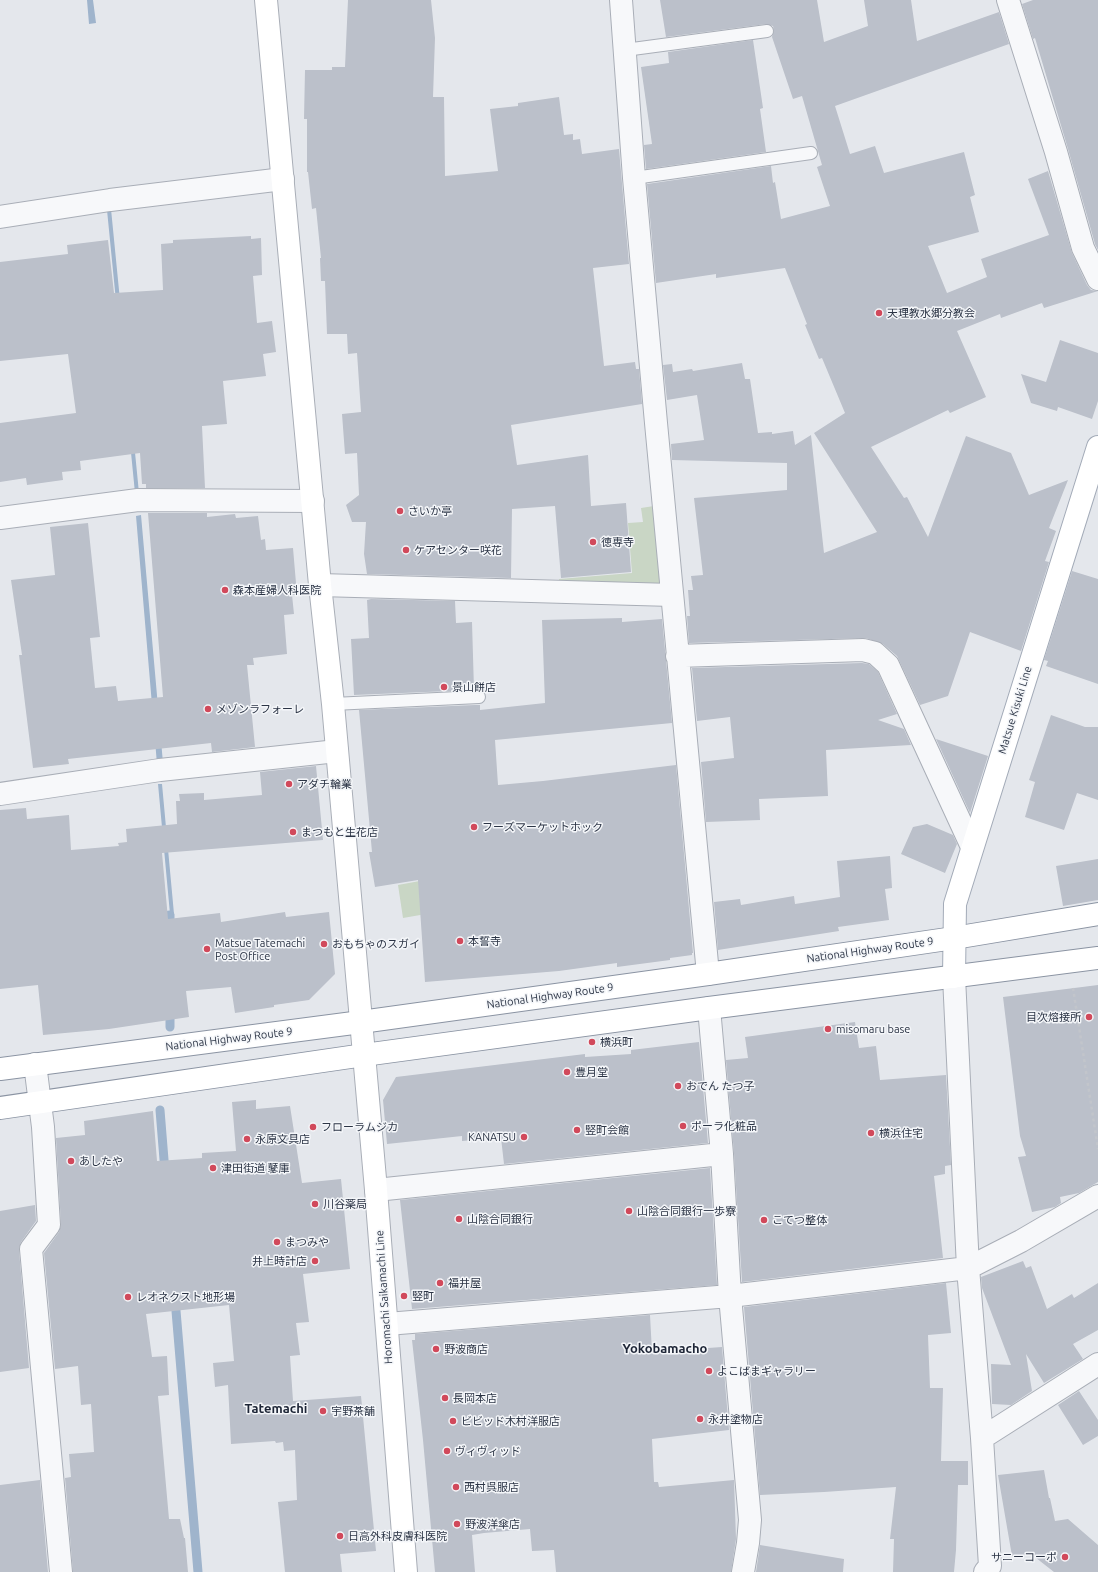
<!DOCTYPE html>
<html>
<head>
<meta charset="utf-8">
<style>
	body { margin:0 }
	canvas { display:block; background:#e4e7ec }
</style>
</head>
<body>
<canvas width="1098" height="1572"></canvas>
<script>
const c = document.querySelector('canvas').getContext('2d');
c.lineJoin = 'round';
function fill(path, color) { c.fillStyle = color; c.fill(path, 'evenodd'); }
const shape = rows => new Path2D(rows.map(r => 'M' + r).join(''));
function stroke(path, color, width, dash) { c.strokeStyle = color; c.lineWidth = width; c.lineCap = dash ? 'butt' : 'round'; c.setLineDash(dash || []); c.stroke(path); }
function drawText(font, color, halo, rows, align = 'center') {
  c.font = font + ' Ubuntu,"Noto Sans JP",sans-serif'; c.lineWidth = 3; c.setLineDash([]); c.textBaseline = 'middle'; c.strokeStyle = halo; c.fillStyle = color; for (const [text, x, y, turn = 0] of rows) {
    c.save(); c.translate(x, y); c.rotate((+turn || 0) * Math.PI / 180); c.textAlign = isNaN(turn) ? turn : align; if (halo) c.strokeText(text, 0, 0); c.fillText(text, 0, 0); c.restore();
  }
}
fill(shape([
	[654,506,663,590,560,588,559,579,632,573,628,523,643,522,641,508],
	[469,872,426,914,403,918,398,885]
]), '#c9d6c5');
fill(shape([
	[87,0,93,0,96,23,89,24],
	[111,209,139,493,135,493,107,210],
	[141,515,163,763,157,764,136,516],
	[158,784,162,784,174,914,170,914]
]), '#9fb4cc');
stroke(shape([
	[156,917,170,915,170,930],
	[170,1027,170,1009],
	[160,1110,165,1172],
	[175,1299,198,1572]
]), '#9fb4cc', 9);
fill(shape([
	[348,0,431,0,435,38,433,97,444,97,445,176,498,171,490,109,518,106,518,103,559,97,564,135,573,134,573,140,580,139,582,154,619,149,629,264,593,268,604,366,635,362,636,369,639,369,642,404,511,425,517,465,588,455,591,506,626,503,631,572,561,578,555,506,512,509,511,578,367,574,364,554,366,522,352,522,346,505,359,495,357,453,345,454,342,414,361,412,357,353,348,354,347,334,327,334,325,281,321,281,320,258,321,258,316,208,312,209,308,172,307,172,307,119,304,119,305,70,332,70,332,67,345,67],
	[660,0,817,0,824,42,868,26,864,0,911,0,917,41,999,12,1009,44,835,106,850,154,875,146,884,173,964,152,975,195,970,197,979,232,928,246,947,293,987,277,981,259,1049,235,1028,179,1048,171,1072,253,1087,285,1091,290,1098,291,1044,308,1042,303,1001,318,1000,314,957,331,986,397,950,413,948,410,871,447,904,498,907,497,928,537,966,436,1011,453,1029,495,1068,480,1049,528,1056,531,1045,561,1049,562,1021,651,970,632,948,696,920,705,897,656,883,644,866,638,689,643,687,616,690,616,688,590,693,590,691,576,703,575,694,498,787,490,787,463,672,460,671,444,704,440,697,395,667,400,663,365,672,364,673,372,692,369,693,371,742,363,745,379,750,379,758,433,772,432,772,434,793,431,795,445,811,435,824,553,877,532,814,433,845,413,822,358,819,359,805,325,807,324,785,268,716,278,716,274,656,283,647,184,771,166,773,183,775,182,781,219,830,206,817,167,822,165,802,96,793,99,772,37,774,30,773,26,766,24,666,37],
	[1033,0,1098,0,1098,250,1095,244,1068,149,1035,38,1033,39,1022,4],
	[753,40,763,108,760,109,766,152,646,169,644,145,652,144,641,67,669,63,668,52],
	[251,236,251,239,261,238,262,275,253,276,257,323,272,321,276,352,263,354,266,376,223,381,227,424,202,426,205,488,146,488,146,484,142,484,140,453,80,461,81,470,62,472,63,480,27,485,26,478,0,482,0,423,76,413,68,354,0,361,0,262,68,254,67,245,108,240,114,293,163,290,161,244,173,243,173,240],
	[1060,340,1098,353,1098,401,1092,419,1058,407,1057,411,1031,403,1021,374,1046,382],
	[148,513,207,513,207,517,235,514,236,518,258,516,261,540,265,539,266,550,293,548,297,595,292,595,294,614,284,615,287,654,253,658,254,665,247,665,255,747,212,752,211,743,68,759,69,764,33,768,19,655,22,655,11,580,55,575,50,527,88,523,100,637,90,638,95,688,116,686,118,701,163,697],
	[1072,571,1098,579,1098,684,1046,666,1048,661,1044,660],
	[371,599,455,601,456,623,472,622,474,690,354,695,351,639,369,638,367,600],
	[622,618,622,622,662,619,672,723,495,740,498,785,543,781,676,765,693,953,692,953,692,955,670,958,670,960,617,967,617,963,559,971,425,982,418,880,375,887,369,852,372,852,359,710,475,705,480,705,480,710,545,703,542,620],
	[862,663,869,664,878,672,897,714,878,720,904,729,911,745,826,750,828,796,759,799,760,820,706,822,701,762,734,758,730,717,697,721,692,668],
	[1051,715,1085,727,1098,727,1098,800,1077,793,1064,830,1025,817,1035,782,1029,780],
	[936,739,988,756,970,813],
	[316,766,323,840,162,853,168,919,220,913,221,922,285,912,286,917,329,912,335,974,309,1000,274,1005,274,1007,235,1013,231,987,186,991,189,1017,109,1029,43,1035,38,985,0,989,0,810,26,808,27,819,69,815,71,850,119,846,118,843,127,842,126,829,177,824,176,801,180,801,179,794,204,793,204,800,262,795,260,772],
	[927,824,953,835,957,844,945,873,901,854,913,827],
	[890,856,892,888,885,889,889,920,838,927,839,931,718,950,714,902,740,899,741,905,794,896,795,904,840,897,837,861],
	[1098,859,1098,900,1063,906,1056,866],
	[1098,985,1098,1182,1079,1193,1060,1197,1061,1203,1055,1207,1032,1212,1018,1157,1026,1156,1020,1136,1003,997],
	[855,1022,859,1048,876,1046,880,1080,946,1075,951,1165,945,1166,945,1174,934,1176,943,1258,742,1282,734,1153,726,1060,748,1058,745,1037],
	[699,1042,708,1143,504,1164,501,1138,462,1141,462,1136,387,1144,383,1100,396,1077,585,1054,585,1057,631,1054,631,1050],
	[256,1100,256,1109,290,1106,302,1183,341,1179,350,1269,303,1274,309,1322,296,1323,300,1355,290,1356,293,1401,361,1396,376,1551,340,1554,342,1572,285,1572,278,1502,297,1500,295,1450,284,1451,283,1442,276,1443,275,1441,231,1444,228,1385,215,1387,213,1363,234,1361,229,1305,146,1314,152,1357,167,1356,169,1395,158,1396,169,1519,180,1519,184,1538,185,1538,188,1572,73,1572,65,1478,71,1477,69,1454,94,1452,91,1404,81,1405,78,1366,55,1369,44,1253,59,1232,61,1224,56,1138,85,1135,84,1121,153,1111,157,1161,202,1158,202,1153,236,1151,232,1102],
	[710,1168,717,1285,412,1309,400,1200],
	[35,1205,36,1221,21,1242,19,1250,29,1368,0,1372,0,1211],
	[1023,1261,1026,1268,1031,1266,1047,1309,1072,1294,1074,1298,1098,1283,1098,1330,1073,1344,1083,1359,1044,1383,1026,1354,1032,1391,1011,1405,992,1404,991,1364,1011,1365,982,1288,981,1277],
	[946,1283,951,1333,928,1335,930,1388,943,1388,941,1461,968,1461,968,1485,958,1485,956,1550,954,1572,893,1572,894,1539,890,1539,896,1487,824,1492,760,1495,744,1307],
	[650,1315,652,1352,722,1347,729,1430,652,1439,654,1482,658,1482,659,1487,734,1480,736,1539,731,1572,556,1572,554,1550,532,1551,530,1529,484,1533,472,1535,475,1572,435,1572,423,1440,412,1340,415,1340,415,1334],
	[1079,1391,1098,1420,1098,1436,1083,1445,1058,1405],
	[1044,1470,1049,1498,1050,1498,1055,1521,1068,1519,1098,1545,1098,1572,1054,1572,1031,1554,1012,1556,998,1475],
	[40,1480,48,1572,0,1572,0,1485],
	[760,1545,844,1559,843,1572,756,1572]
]), '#bbc0ca');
const lane = shape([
	[625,50,767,31],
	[634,178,811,153],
	[333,704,479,697]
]);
const street = shape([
	[621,0,634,178,656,423,708,974],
	[1008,0,1056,152,1083,248,1098,279],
	[0,217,110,200,283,179],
	[0,518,138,500,313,501],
	[320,585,672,595],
	[677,656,863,650,875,653,888,665,972,847],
	[0,794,160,770,337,751],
	[954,977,968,1268,982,1438,990,1566,985,1572],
	[709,1008,722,1154,730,1296,750,1520,748,1543,743,1572],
	[35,1064,43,1127,49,1225,31,1249,61,1572],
	[376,1190,722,1154],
	[387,1324,730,1296,968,1268,1021,1241,1098,1196],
	[982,1438,1098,1364]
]);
const secondary = shape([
	[266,0,320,585,333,704,376,1190,406,1572]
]);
const primary = shape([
	[954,977,955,904,1098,447]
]);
const highway = shape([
	[0,1069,361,1022,708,974,954,938,1098,914],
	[0,1108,364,1055,709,1008,1098,958]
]);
stroke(lane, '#a9aeb7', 14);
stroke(street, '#a9aeb7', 24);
stroke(secondary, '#a9aeb7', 24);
stroke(primary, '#a3abb8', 24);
stroke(highway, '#8b94a3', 24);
stroke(shape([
	[1073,988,1098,1149]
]), '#c2c5cb', 2.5, [3, 3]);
stroke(lane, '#f7f8fa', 12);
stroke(street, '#f7f8fa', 22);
stroke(secondary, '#fff', 22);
stroke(primary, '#fff', 22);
stroke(highway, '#fff', 22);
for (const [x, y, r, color] of [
	[879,313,4,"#d1495b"],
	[400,511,4,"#d1495b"],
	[593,542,4,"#d1495b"],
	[406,550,4,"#d1495b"],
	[225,590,4,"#d1495b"],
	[444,687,4,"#d1495b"],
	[208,709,4,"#d1495b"],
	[289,784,4,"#d1495b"],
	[474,827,4,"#d1495b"],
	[293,832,4,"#d1495b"],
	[460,941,4,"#d1495b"],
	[324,944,4,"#d1495b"],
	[207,949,4,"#d1495b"],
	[1089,1017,4,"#d1495b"],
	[828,1029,4,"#d1495b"],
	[592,1042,4,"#d1495b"],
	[567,1072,4,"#d1495b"],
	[678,1086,4,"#d1495b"],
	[683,1126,4,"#d1495b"],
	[313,1127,4,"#d1495b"],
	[577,1130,4,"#d1495b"],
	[871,1133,4,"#d1495b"],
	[524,1137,4,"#d1495b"],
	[247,1139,4,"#d1495b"],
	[71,1161,4,"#d1495b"],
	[213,1168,4,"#d1495b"],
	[315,1204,4,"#d1495b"],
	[629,1211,4,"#d1495b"],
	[459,1219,4,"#d1495b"],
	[764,1220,4,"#d1495b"],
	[277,1242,4,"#d1495b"],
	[315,1261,4,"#d1495b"],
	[440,1283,4,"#d1495b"],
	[404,1296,4,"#d1495b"],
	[128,1297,4,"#d1495b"],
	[436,1349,4,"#d1495b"],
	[709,1371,4,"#d1495b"],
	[445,1398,4,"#d1495b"],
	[323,1411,4,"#d1495b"],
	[700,1419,4,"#d1495b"],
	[453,1421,4,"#d1495b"],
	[447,1451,4,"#d1495b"],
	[456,1487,4,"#d1495b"],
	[457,1524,4,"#d1495b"],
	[340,1536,4,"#d1495b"],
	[1065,1557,4,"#d1495b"]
]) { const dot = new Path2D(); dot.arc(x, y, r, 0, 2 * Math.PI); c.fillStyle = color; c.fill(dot); stroke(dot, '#f4f6f9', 1.5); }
drawText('11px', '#2b3445', '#f4f6f9', [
	["天理教水郷分教会",887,313],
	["さいか亭",408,511],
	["徳専寺",601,542],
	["ケアセンター咲花",414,550],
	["森本産婦人科医院",233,590],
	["景山餅店",452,687],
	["メゾンラフォーレ",216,709],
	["アダチ輪業",297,784],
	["フーズマーケットホック",482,827],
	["まつもと生花店",301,832],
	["本誓寺",468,941],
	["Matsue Tatemachi",215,943],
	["Post Office",215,956],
	["おもちゃのスガイ",332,944],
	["目次熔接所",1081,1017,"right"],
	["misomaru base",836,1029],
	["横浜町",600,1042],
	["豊月堂",575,1072],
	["おでん たつ子",686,1086],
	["ポーラ化粧品",691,1126],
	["フローラムジカ",321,1127],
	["竪町会館",585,1130],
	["横浜住宅",879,1133],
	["KANATSU",516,1137,"right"],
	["永原文具店",255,1139],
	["あしたや",79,1161],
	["津田街道 鼕庫",221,1168],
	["川谷薬局",323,1204],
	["山陰合同銀行一歩寮",637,1211],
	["山陰合同銀行",467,1219],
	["こてつ整体",772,1220],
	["まつみや",285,1242],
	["井上時計店",307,1261,"right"],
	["福井屋",448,1283],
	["竪町",412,1296],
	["レオネクスト地形場",136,1297],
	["野波商店",444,1349],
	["よこばまギャラリー",717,1371],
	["長岡本店",453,1398],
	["宇野茶舗",331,1411],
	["永井塗物店",708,1419],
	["ビビッド木村洋服店",461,1421],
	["ヴィヴィッド",455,1451],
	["西村呉服店",464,1487],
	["野波洋傘店",465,1524],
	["日高外科皮膚科医院",348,1536],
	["サニーコーポ",1057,1557,"right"]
], 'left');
drawText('11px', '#2b3445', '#f4f6f9', [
	["Matsue Kisuki Line",1015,710,-73],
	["National Highway Route 9",870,950,-8],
	["National Highway Route 9",550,996,-8],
	["National Highway Route 9",229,1039,-7],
	["Horomachi Saikamachi Line",384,1297,-94]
]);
drawText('bold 13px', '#1d2536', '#f4f6f9', [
	["Yokobamacho",665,1349],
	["Tatemachi",276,1409]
]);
</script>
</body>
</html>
